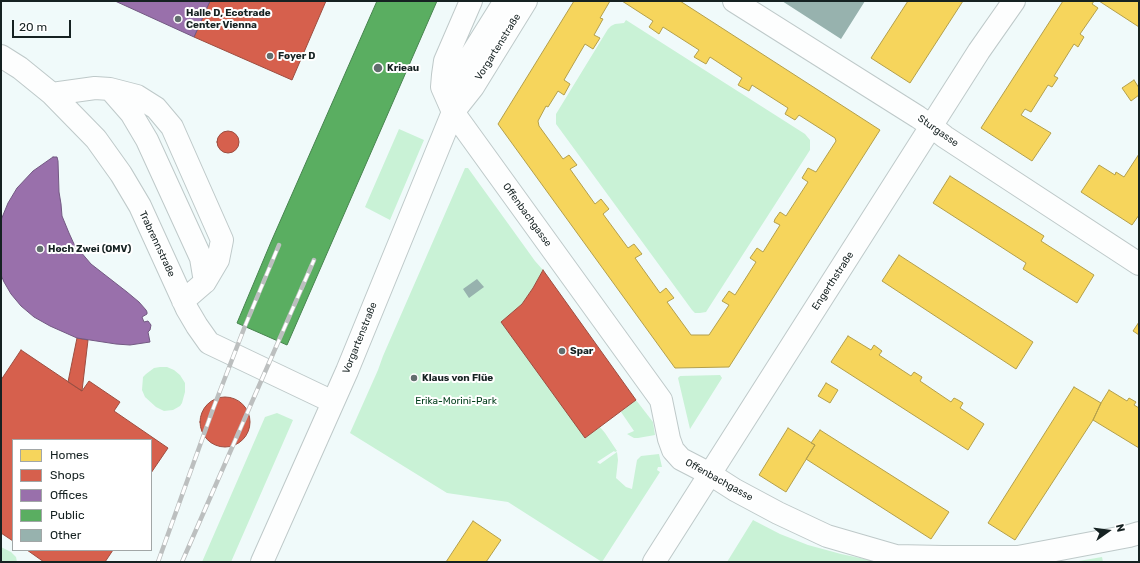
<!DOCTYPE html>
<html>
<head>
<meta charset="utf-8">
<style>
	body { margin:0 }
	#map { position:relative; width:1140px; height:563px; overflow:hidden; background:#f0fafa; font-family:Rubik,sans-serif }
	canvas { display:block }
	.frame { position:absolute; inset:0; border:2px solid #162222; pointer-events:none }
	.legend { position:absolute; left:12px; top:439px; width:140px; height:112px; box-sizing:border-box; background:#fff; border:1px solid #a2a7a7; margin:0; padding:5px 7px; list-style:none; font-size:12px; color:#162222 }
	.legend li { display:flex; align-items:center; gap:8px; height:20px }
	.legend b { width:20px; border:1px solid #a2a7a7 }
	.north { position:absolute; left:1088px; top:511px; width:40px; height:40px; -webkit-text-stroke:3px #fff; paint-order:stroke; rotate:76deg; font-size:11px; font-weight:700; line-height:16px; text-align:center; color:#162222 }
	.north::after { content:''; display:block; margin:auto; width:14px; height:18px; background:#162222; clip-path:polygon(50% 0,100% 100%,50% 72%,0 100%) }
	.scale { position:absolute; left:12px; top:20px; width:59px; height:18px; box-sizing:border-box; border:2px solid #162222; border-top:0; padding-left:5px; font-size:12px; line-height:14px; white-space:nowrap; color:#162222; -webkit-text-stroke:3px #fff; paint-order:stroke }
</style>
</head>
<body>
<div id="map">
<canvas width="1140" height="563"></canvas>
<div class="frame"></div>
<ul class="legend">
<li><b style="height:11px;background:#f6d55c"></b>Homes</li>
<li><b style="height:11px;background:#d6604d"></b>Shops</li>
<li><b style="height:11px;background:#9970ab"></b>Offices</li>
<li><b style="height:11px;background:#5aae61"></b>Public</li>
<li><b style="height:11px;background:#97b2ae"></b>Other</li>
</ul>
<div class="north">N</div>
<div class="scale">20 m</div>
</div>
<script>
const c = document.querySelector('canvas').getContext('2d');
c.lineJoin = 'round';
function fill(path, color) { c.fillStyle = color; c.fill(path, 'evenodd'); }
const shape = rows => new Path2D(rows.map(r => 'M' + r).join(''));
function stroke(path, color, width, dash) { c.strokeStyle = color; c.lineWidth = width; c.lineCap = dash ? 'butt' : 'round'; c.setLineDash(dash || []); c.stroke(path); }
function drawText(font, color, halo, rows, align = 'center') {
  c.font = font + ' Rubik,sans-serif'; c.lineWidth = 4; c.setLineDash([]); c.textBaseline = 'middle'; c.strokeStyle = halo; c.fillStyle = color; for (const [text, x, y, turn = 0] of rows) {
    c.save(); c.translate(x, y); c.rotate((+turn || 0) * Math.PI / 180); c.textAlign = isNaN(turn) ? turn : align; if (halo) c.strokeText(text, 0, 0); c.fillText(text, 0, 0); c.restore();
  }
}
fill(shape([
	[626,20,805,134,810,140,810,150,706,312,700,313,695,313,692,310,556,124,556,114,608,29,611,26,615,24,624,23],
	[399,129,424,140,390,220,365,207],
	[465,168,468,168,535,261,543,270,533,288,522,304,501,322,586,437,600,427,605,433,617,451,615,452,614,451,597,462,600,464,617,452,618,460,616,478,626,487,632,489,637,460,641,456,659,454,662,467,658,467,657,470,660,472,602,562,508,502,447,493,350,433,378,370,383,356],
	[160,367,167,367,174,370,180,375,185,383,185,392,182,403,180,406,173,410,164,411,156,407,145,397,142,390,143,377,146,374,154,368],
	[720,375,722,378,690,429,678,378,680,376],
	[636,400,653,422,655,435,638,438,634,438,627,434,634,431,621,412],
	[277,413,293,420,231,562,202,562,265,417],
	[753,520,780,534,808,545,841,554,879,562,727,562],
	[1,547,11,552,16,557,17,562,1,562],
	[1102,557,1103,562,1073,562]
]), '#c9f2d6');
const homes = shape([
	[574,1,610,1,600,18,603,19,594,35,600,38,593,49,585,44,564,80,570,84,564,95,558,91,548,107,546,106,538,121,539,126,563,159,569,155,577,165,570,169,595,204,601,199,609,209,603,214,628,248,634,244,642,254,635,258,660,293,666,288,674,298,667,302,691,335,709,335,729,305,722,301,729,291,735,295,756,262,750,258,757,248,763,252,780,225,774,222,775,219,780,212,786,216,808,182,802,178,808,168,816,172,836,141,835,138,799,115,795,120,785,114,788,108,752,85,749,91,738,85,742,78,710,57,706,64,694,57,699,50,663,27,659,34,649,27,653,21,622,1,680,1,880,130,729,367,675,368,498,124,574,1],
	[908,1,963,1,910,83,871,58,908,1],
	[1063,1,1094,1,1092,4,1098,8,1080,34,1084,37,1078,47,1074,44,1054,76,1058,78,1052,87,1048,85,1031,112,1025,109,1021,115,1051,133,1032,161,981,128,1063,1],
	[1099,1,1139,1,1139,27,1099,1],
	[1134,80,1139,88,1139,95,1131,101,1122,88,1134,80],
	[1139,154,1139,215,1132,225,1081,192,1099,165,1115,175,1116,172,1124,177,1139,154],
	[950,176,1044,236,1041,241,1094,275,1077,303,1023,269,1026,263,933,203,950,176],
	[899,255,1033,342,1016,369,882,281,899,255],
	[1139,322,1139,335,1133,331,1139,322],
	[848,336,871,350,874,345,882,351,879,355,911,376,914,372,922,377,920,381,951,402,954,398,958,400,963,403,960,408,984,424,968,450,831,362,848,336],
	[826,383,838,390,830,403,818,396,826,383],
	[1074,387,1101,403,1093,420,1015,540,988,523,1074,387],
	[1109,390,1127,401,1129,398,1136,402,1134,405,1139,408,1139,448,1093,420,1101,403,1109,390],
	[788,428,815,445,786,492,759,475,788,428],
	[820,430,949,512,931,539,806,459,815,445,811,443,820,430],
	[473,521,501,540,486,562,446,562,473,521]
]);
fill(homes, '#f6d55c');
stroke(homes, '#b39f4b', 1);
const shops = shape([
	[210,1,326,1,292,80,194,37,210,1],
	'217 142a11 11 0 1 1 22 0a11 11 0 1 1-22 0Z',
	[543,270,636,400,585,438,501,322,522,304,533,288,543,270],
	[77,338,88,340,82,391,68,382,77,338],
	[21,350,82,391,89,381,120,402,114,411,168,448,151,473,151,440,13,440,13,541,1,533,1,380,21,350],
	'200 422a25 25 0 1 1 50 0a25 25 0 1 1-50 0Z',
	[27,550,113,550,105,562,44,562,27,550]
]);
fill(shops, '#d6604d');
stroke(shops, '#9c4d40', 1);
const offices = shape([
	[115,1,210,1,194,37,115,1],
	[53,157,57,157,58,161,59,192,61,204,62,216,69,233,74,244,91,264,127,292,139,302,146,310,147,312,147,314,142,317,144,322,148,321,151,325,150,330,148,332,150,342,130,345,116,344,77,338,50,326,34,317,21,306,11,294,4,282,1,275,1,220,8,203,17,188,33,171,53,157]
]);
fill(offices, '#9970ab');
stroke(offices, '#725982', 1);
const public = shape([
	[377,1,437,1,287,345,237,323,271,242,377,1]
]);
fill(public, '#5aae61');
stroke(public, '#46844e', 1);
fill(shape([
	[782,1,865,1,841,39],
	[477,279,484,287,469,298,463,289]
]), '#97b2ae');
const minor = shape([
	[471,1,445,61,443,75,442,87,453,112,661,400,669,439,673,450,681,459,710,474,735,490,778,513,827,536,896,556,943,557,1018,557,1129,536,1139,533],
	[734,1,918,117,931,126,945,137,1139,264],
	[1,56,20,68,52,94,96,139,121,174,140,206,187,309,197,326,209,343,333,402],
	[110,89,131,113,147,140,201,258,205,282],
	[52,94,95,88,110,89,137,96,156,108,172,127,222,240,218,260,205,282,183,301],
	[454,111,473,87,526,1],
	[262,562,347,371,453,112,458,76,505,1],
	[654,562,979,51,1014,1]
]);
stroke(minor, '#bec9c9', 24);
stroke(minor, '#fdfefe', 22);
const rail = shape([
	[158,562,213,409,245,326,279,245],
	[182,562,314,260]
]);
stroke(rail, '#bcbfbf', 4.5);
stroke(rail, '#fff', 3, [9]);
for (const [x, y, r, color] of [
	[178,19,4,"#626e6e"],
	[270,56,4,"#626e6e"],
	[378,68,5,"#626e6e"],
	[40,249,4,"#626e6e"],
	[562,351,4,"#626e6e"],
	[414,378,4,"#626e6e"]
]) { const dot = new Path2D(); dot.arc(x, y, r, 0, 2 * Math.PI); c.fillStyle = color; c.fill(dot); stroke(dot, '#fff', 1.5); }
drawText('bold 10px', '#162222', '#fff', [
	["Halle D, Ecotrade",186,13],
	["Center Vienna",186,25],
	["Foyer D",278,56],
	["Krieau",387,68],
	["Hoch Zwei (OMV)",48,249],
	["Spar",570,351],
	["Klaus von Flüe",422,378]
], 'left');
drawText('10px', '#162222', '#fff', [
	["Vorgartenstraße",498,47,-58],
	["Sturgasse",938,131,35],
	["Offenbachgasse",527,215,54],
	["Trabrennstraße",157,244,65],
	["Engerthstraße",833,281,-57],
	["Vorgartenstraße",360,338,-68],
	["Offenbachgasse",719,480,29]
]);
drawText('10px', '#013e1b', '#fff', [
	["Erika-Morini-Park",456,401]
]);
</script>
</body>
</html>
